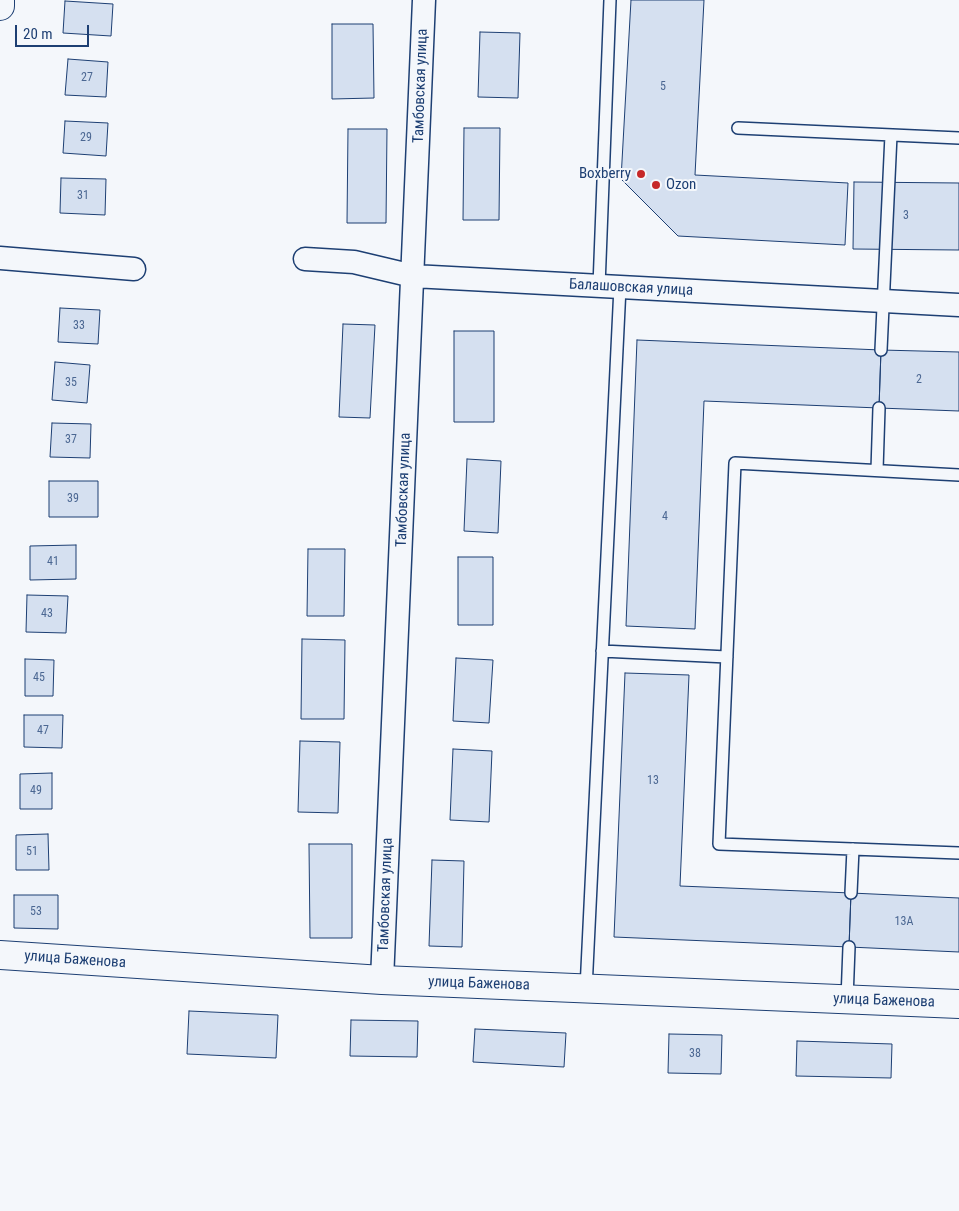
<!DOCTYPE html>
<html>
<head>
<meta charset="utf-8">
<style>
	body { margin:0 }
	#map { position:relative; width:959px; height:1211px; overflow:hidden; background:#f4f7fb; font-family:"Roboto Condensed",sans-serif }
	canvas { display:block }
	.scale { position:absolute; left:15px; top:25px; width:74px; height:22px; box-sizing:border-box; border:2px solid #1d3f73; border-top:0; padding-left:6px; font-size:15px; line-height:18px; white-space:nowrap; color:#1d3f73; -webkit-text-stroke:4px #f4f7fb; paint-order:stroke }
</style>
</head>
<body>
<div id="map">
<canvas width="959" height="1211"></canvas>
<div class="scale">20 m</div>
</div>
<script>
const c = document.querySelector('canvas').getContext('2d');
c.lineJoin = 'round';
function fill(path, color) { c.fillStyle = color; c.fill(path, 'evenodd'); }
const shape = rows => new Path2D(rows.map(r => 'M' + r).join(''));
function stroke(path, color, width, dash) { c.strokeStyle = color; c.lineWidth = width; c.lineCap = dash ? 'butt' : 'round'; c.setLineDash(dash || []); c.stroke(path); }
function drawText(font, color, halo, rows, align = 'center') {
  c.font = font + ' "Roboto Condensed",sans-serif'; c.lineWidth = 4; c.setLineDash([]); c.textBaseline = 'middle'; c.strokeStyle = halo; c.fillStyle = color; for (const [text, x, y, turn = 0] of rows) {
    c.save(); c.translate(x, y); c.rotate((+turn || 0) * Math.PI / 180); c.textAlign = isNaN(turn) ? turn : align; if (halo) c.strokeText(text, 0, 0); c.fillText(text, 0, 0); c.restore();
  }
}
const building = shape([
	[631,0,704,0,695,175,848,183,845,245,678,236,621,179,631,0],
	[65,1,113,4,111,36,63,33,65,1],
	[332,24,373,24,374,98,332,99,332,24],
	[480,32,520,33,518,98,478,97,480,32],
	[68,59,108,62,106,97,65,95,68,59],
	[65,121,108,123,106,156,63,153,65,121],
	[464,128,500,128,499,220,463,220,464,128],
	[348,129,387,129,386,223,347,223,348,129],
	[61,178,106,179,105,215,60,213,61,178],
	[854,182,959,183,959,250,853,249,854,182],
	[60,308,100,310,98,344,58,342,60,308],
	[343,324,375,325,370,418,339,417,343,324],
	[454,331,494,331,494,422,454,422,454,331],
	[637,340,881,350,879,408,704,401,695,629,626,626,637,340],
	[881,350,959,352,959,411,879,408,881,350],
	[55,362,90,365,87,403,52,400,55,362],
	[52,423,91,424,90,458,50,457,52,423],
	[467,459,501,461,498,533,464,531,467,459],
	[49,481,98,481,98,517,49,517,49,481],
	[76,545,76,579,30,580,30,546,76,545],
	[308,549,345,549,344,616,307,616,308,549],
	[458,557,493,557,493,625,458,625,458,557],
	[27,595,68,596,66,633,26,632,27,595],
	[302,639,345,640,344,719,301,719,302,639],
	[456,658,493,660,489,723,453,721,456,658],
	[25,659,54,660,53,696,25,696,25,659],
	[625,673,689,675,680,886,851,893,849,947,614,937,625,673],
	[24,715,63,715,62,748,24,747,24,715],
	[300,741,340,742,338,813,298,812,300,741],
	[453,749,492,751,489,822,450,820,453,749],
	[52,773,52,809,20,809,20,774,52,773],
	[48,834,49,870,16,870,16,835,48,834],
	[309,844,352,844,352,938,310,938,309,844],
	[432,860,464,861,462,947,429,946,432,860],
	[851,893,959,898,959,952,849,947,851,893],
	[14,895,58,895,58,929,14,928,14,895],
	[189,1011,278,1015,276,1058,187,1054,189,1011],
	[351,1020,418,1021,417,1057,350,1056,351,1020],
	[475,1029,566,1033,564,1067,473,1062,475,1029],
	[669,1034,722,1035,721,1074,668,1073,669,1034],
	[797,1041,892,1044,891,1078,796,1076,797,1041]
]);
fill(building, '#d5e0f0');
stroke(building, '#1d3f73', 1);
const lane = shape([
	[738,128,959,138],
	[599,286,610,0],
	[881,350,891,135],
	[877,470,879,408],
	[959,475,735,463,719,844,959,853],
	[602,651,727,657],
	[851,893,853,849],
	[586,989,620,287],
	[847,999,849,947]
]);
const street = shape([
	[0,258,134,269],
	[305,259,354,262,413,276,959,305],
	[382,980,424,0]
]);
const secondary = shape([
	[0,6,0,0],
	[0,955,382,980,959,1004]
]);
stroke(lane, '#1d3f73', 14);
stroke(street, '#1d3f73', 25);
stroke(secondary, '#1d3f73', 30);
stroke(lane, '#f4f7fb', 11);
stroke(street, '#f4f7fb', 22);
stroke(secondary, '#f4f7fb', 28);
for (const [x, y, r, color] of [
	[641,174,5,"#c62828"],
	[656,185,5,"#c62828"]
]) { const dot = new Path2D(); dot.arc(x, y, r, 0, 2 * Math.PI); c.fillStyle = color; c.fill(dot); stroke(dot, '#f4f7fb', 2); }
drawText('12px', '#4b6792', null, [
	["27",87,78],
	["5",663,87],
	["29",86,138],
	["31",83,196],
	["3",906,216],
	["33",79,326],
	["2",919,380],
	["35",71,383],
	["37",71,440],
	["39",73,499],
	["4",665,517],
	["41",53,562],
	["43",47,614],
	["45",39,678],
	["47",43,731],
	["13",653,781],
	["49",36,791],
	["51",32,852],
	["53",36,912],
	["13А",904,922],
	["38",695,1054]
]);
drawText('15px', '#1d3f73', '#f4f7fb', [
	["Тамбовская улица",421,86,-88],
	["Балашовская улица",631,288,3],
	["Тамбовская улица",404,490,-88],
	["Тамбовская улица",386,895,-88],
	["улица Баженова",75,960,4],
	["улица Баженова",479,984,2],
	["улица Баженова",884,1001,2]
]);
drawText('15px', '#1d3f73', '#f4f7fb', [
	["Boxberry",631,174],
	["Ozon",666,185,"left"]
], 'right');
</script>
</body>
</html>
